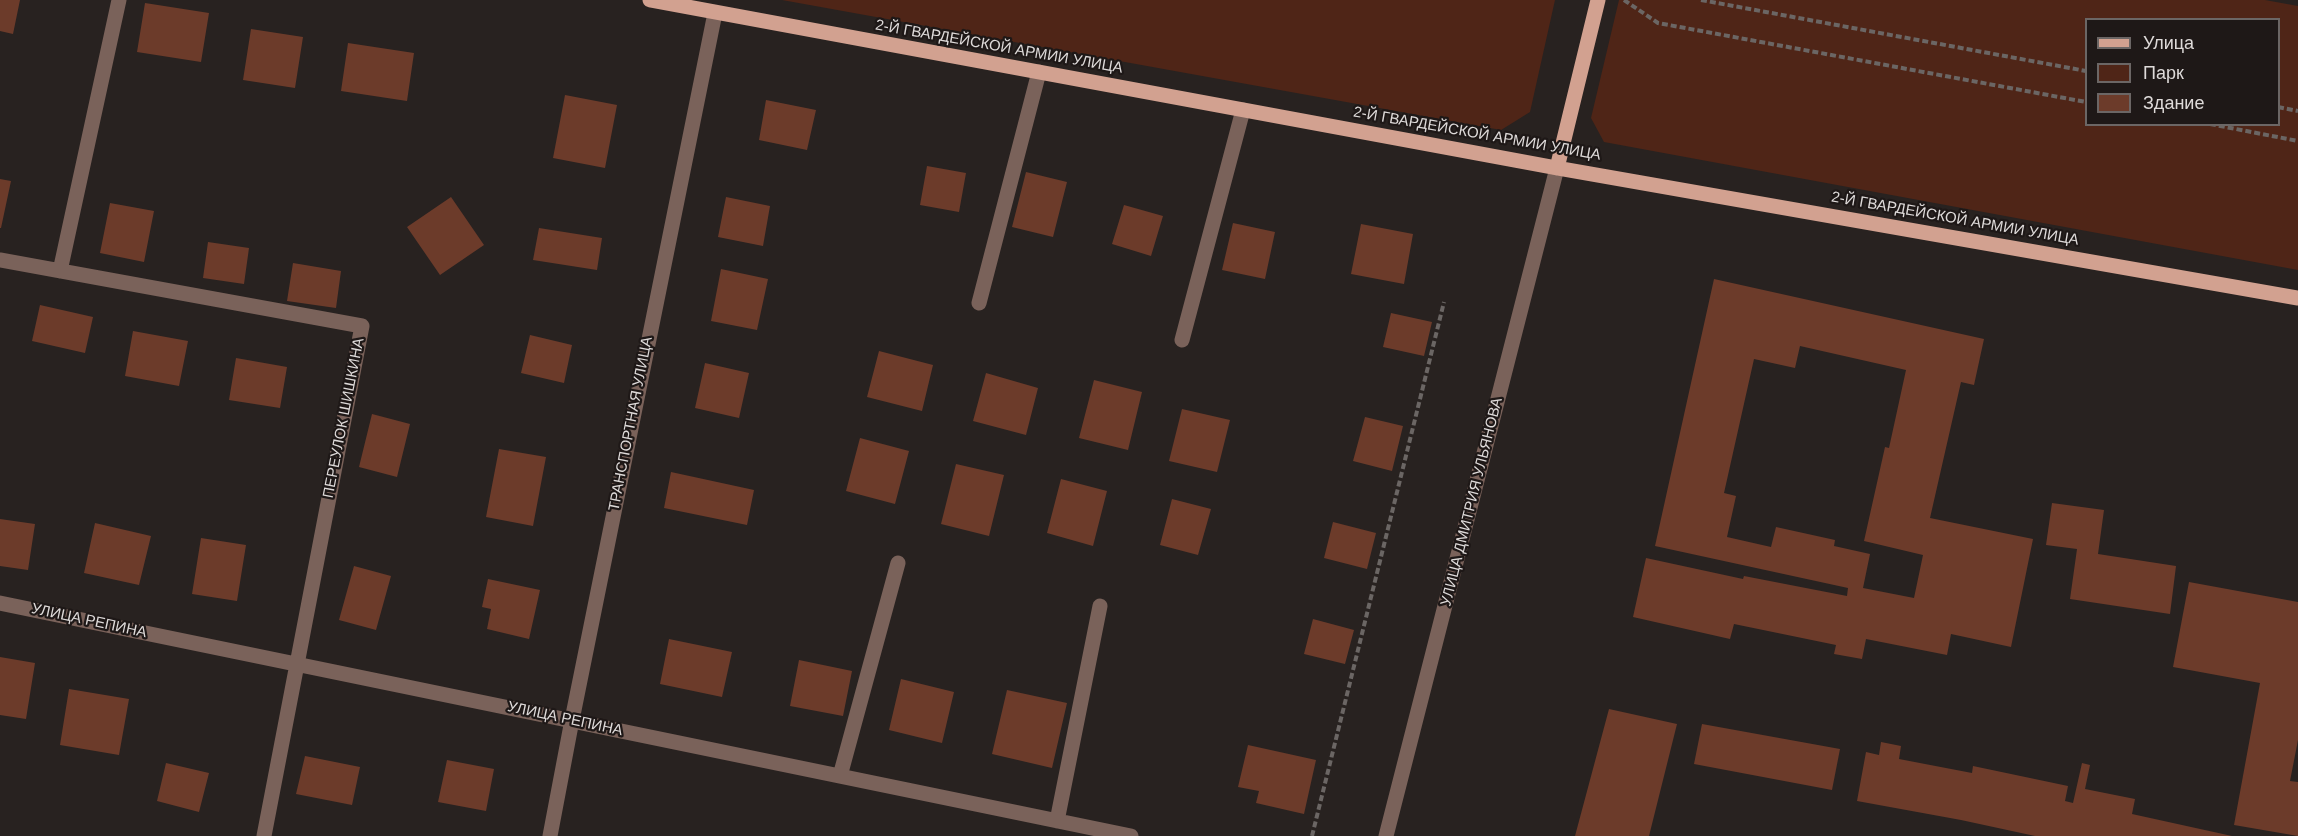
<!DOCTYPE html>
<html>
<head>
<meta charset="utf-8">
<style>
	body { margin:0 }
	#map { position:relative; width:2298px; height:836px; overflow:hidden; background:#282220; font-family:Helvetica,sans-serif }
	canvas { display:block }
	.legend { position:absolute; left:2085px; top:18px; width:195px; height:108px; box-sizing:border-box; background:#1e1817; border:2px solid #6b6665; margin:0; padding:8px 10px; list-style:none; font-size:18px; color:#dedad9 }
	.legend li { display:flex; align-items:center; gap:12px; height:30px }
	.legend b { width:30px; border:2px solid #6b6665 }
</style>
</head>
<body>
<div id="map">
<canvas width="2298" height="836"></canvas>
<ul class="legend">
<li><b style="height:8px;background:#d2a190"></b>Улица</li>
<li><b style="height:16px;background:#4f2517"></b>Парк</li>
<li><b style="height:16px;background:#6c3b2a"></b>Здание</li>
</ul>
</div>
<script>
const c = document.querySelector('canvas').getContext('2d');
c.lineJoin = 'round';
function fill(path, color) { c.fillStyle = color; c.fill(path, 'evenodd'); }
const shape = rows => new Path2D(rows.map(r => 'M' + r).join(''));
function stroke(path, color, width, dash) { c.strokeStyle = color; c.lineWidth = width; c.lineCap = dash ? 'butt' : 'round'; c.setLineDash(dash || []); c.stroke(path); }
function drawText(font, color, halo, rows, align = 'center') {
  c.font = font + ' Helvetica,sans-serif'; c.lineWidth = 4.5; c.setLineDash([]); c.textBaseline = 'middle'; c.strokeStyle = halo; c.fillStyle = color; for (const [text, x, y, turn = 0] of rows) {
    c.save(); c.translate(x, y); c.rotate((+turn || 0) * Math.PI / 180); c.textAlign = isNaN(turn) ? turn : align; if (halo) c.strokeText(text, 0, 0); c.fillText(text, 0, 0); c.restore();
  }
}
fill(shape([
	[782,0,1555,0,1530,112,1501,130],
	[1619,0,2265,0,2298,6,2298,270,1604,142,1591,118],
	[2086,20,2278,20,2278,124,2086,124]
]), '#4f2517');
fill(shape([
	[0,0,20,0,13,34,0,31],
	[145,3,209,13,201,62,137,52],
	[251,29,303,37,295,88,243,80],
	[348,43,414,53,407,101,341,91],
	[565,95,617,105,605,168,553,158],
	[766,100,816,110,807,150,759,140],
	[927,166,966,173,959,212,920,205],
	[1026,172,1067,182,1053,237,1012,227],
	[0,179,11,181,1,228,0,228],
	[451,197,484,245,440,275,407,227],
	[726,197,770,206,763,246,718,237],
	[110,203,154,211,144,262,100,253],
	[1124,205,1163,216,1151,256,1112,244],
	[1233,223,1275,232,1265,279,1222,270],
	[1361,224,1413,234,1404,284,1351,274],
	[539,228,602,238,597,270,533,260],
	[208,242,249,248,244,284,203,278],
	[293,263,341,271,336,308,287,301],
	[721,269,768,279,757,330,711,321],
	[1714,279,1984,339,1974,385,1961,382,1930,518,2033,539,2011,647,1951,634,1947,655,1866,639,1862,659,1834,654,1836,645,1734,624,1730,639,1633,617,1646,558,1743,579,1744,576,1847,596,1848,588,1655,546],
	[1800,346,1906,370,1889,448,1885,447,1864,541,1923,555,1914,598,1863,588,1870,554,1834,546,1835,540,1776,527,1771,547,1727,537,1736,496,1724,493,1754,359,1795,368],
	[40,305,93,317,85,353,32,341],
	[1391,313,1432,322,1424,356,1383,347],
	[133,331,188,341,179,386,125,376],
	[530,335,572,345,564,383,521,373],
	[879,351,933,365,922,411,867,397],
	[236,358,287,367,280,408,229,400],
	[705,363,749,373,739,418,695,408],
	[986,373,1038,388,1026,435,973,421],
	[1094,380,1142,392,1128,450,1079,438],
	[1182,409,1230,420,1217,472,1169,461],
	[372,414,410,424,397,477,359,467],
	[1365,417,1403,426,1392,471,1353,461],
	[860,438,909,451,895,504,846,491],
	[499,449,546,457,533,526,486,517],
	[956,464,1004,475,989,536,941,524],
	[671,472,754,490,747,525,664,508],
	[1061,479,1107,491,1093,546,1047,533],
	[1172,499,1211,509,1198,555,1160,545],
	[2052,503,2104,510,2098,554,2176,566,2170,614,2070,599,2077,549,2046,545],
	[0,519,35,524,28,570,0,566],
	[1333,522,1376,533,1367,569,1324,558],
	[95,523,151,536,139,585,84,573],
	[201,538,246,545,237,601,192,594],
	[354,566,391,576,376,630,339,620],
	[488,579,540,590,529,639,487,629,491,609,482,607],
	[2189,582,2298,602,2298,740,2290,781,2298,782,2298,836,2234,825,2260,683,2173,667],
	[1313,619,1354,630,1345,664,1304,654],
	[669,639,732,652,722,697,660,684],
	[0,657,35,663,26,719,0,715],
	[799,660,852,671,843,716,790,706],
	[901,679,954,692,942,743,889,730],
	[69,689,129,699,119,755,60,745],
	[1007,690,1067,703,1052,768,992,754],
	[1609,709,1677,724,1649,836,1575,836],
	[1702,724,1840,749,1832,790,1694,764],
	[1881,742,1901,746,1899,759,1972,773,1973,766,2068,786,2065,801,2073,803,2082,763,2090,765,2085,789,2135,799,2132,814,2232,836,2035,836,1961,820,1857,801,1866,752,1879,755],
	[1248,745,1316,760,1304,814,1256,803,1259,791,1238,787],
	[305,756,360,767,352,805,296,794],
	[447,760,494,769,486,811,438,802],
	[166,763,209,773,199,812,157,801]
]), '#6c3b2a');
stroke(shape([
	[1624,0,1658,23,2086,102],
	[1701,0,2086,71],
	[2278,107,2298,111],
	[2210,124,2298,141],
	[1312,836,1444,302]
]), '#6b6664', 4, [6, 3]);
stroke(shape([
	[0,260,362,326,264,836],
	[60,271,119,0],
	[979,303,1039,72],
	[1182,340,1243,110],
	[0,603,1131,836],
	[840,776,898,563],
	[1057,821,1100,606],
	[550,836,572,720,715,13],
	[1386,836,1557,168]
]), '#7a625a', 15);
stroke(shape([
	[650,0,1557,168,2298,298],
	[1557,168,1598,0]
]), '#d2a190', 15);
drawText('15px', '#dedad9', '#1e1817', [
	["2-Й ГВАРДЕЙСКОЙ АРМИИ УЛИЦА",999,47,10],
	["2-Й ГВАРДЕЙСКОЙ АРМИИ УЛИЦА",1477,134,10],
	["2-Й ГВАРДЕЙСКОЙ АРМИИ УЛИЦА",1955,219,10],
	["ПЕРЕУЛОК ШИШКИНА",344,418,-79],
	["ТРАНСПОРТНАЯ УЛИЦА",631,424,-79],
	["УЛИЦА ДМИТРИЯ УЛЬЯНОВА",1472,502,-76],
	["УЛИЦА РЕПИНА",89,621,12],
	["УЛИЦА РЕПИНА",565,719,12]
]);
</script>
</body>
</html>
